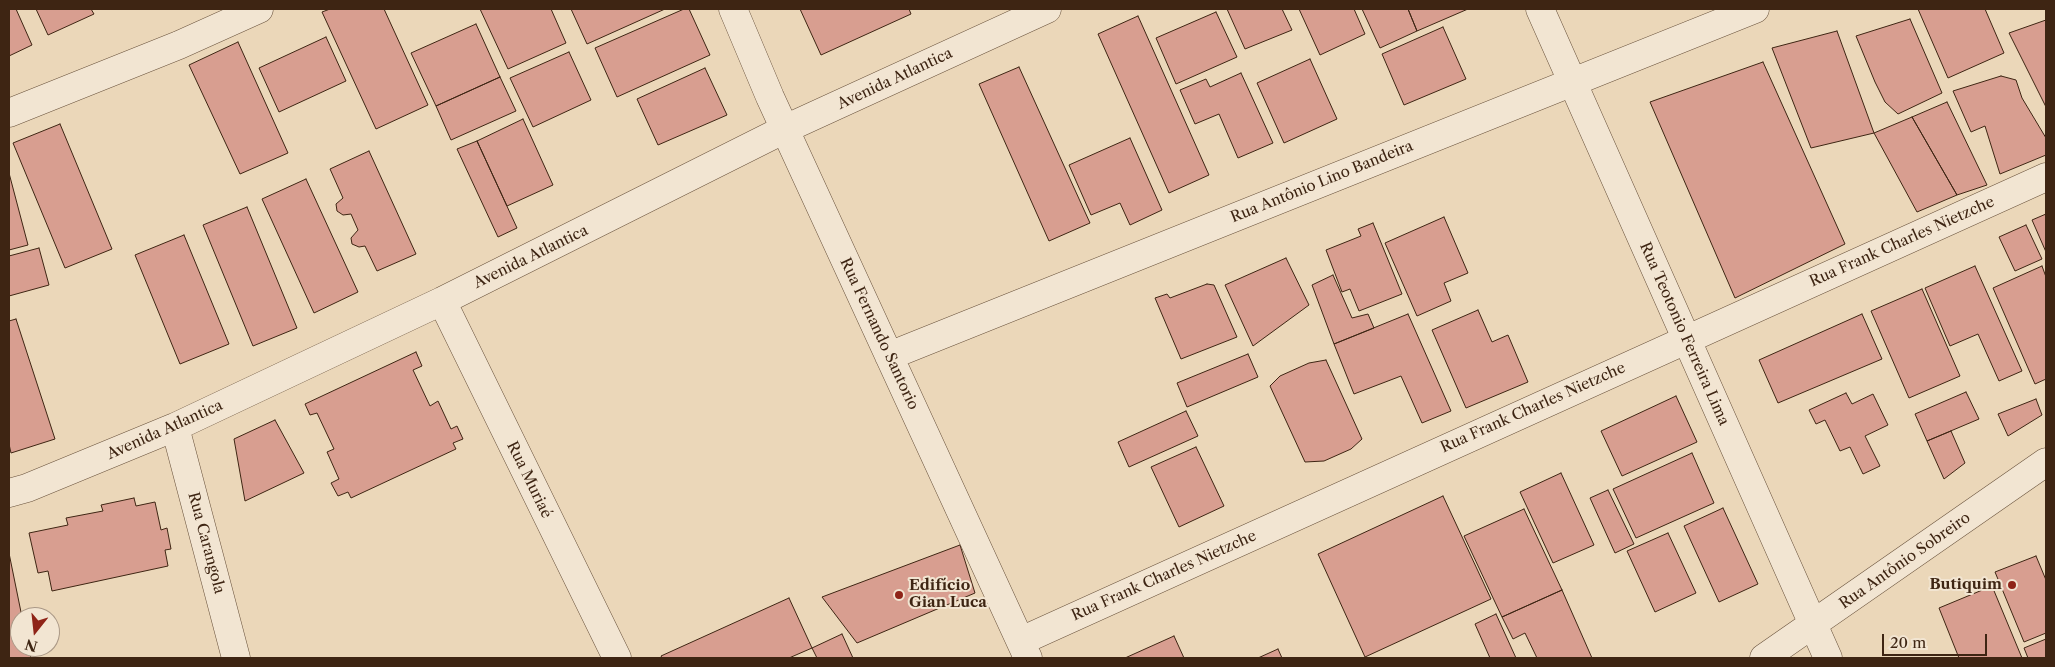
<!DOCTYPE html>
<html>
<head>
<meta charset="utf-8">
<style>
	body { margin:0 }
	#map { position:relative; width:2055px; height:667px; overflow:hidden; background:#ebd7b9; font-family:"Libre Caslon Text",serif }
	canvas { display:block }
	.frame { position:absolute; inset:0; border:10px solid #3e2513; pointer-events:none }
	.north { position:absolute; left:10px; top:607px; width:50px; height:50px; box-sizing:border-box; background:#f2e5d2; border:1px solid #aa9886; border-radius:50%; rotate:196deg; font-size:14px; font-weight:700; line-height:20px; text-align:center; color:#3e2513 }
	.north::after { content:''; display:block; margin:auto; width:18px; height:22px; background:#8f2418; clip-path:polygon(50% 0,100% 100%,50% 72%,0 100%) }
	.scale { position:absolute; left:1882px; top:634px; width:105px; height:22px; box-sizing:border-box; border:2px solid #3e2513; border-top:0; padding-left:6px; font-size:15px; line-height:18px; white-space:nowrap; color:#3e2513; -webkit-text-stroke:4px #f2e5d2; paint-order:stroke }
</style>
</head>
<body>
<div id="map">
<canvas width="2055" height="667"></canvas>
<div class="frame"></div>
<div class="north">N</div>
<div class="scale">20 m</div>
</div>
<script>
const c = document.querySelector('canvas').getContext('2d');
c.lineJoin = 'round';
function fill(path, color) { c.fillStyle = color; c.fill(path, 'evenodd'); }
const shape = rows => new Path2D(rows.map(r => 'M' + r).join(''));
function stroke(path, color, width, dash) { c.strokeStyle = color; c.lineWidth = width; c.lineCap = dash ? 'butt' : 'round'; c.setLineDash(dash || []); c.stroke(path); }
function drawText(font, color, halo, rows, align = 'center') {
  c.font = font + ' "Libre Caslon Text",serif'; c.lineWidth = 4; c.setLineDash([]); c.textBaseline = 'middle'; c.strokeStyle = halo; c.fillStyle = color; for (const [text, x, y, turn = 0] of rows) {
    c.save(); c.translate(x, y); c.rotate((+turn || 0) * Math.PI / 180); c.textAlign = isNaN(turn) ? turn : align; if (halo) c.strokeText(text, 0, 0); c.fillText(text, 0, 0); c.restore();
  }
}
const building = shape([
	[9,9,16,9,32,45,9,56,9,9],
	[36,9,91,9,94,14,48,35,36,9],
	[330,9,384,9,428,105,376,129,322,12,330,9],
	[480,9,551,9,566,43,508,69,480,9],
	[571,9,665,9,587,44,571,9],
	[684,9,689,9,710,55,617,97,595,48,684,9],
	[800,9,909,9,911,14,821,55,800,9],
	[1227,9,1282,9,1292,30,1245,49,1227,9],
	[1299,9,1354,9,1365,34,1320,55,1299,9],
	[1362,9,1408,9,1417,31,1380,48,1362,9],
	[1408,9,1468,9,1417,31,1408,9],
	[1918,9,1985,9,2004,53,1948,78,1918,9],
	[1216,12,1237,57,1176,84,1156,38,1216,12],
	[1138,16,1209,175,1169,193,1098,34,1138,16],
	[1910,19,1942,93,1898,114,1885,102,1875,82,1856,36,1910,19],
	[2046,20,2046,107,2009,33,2046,20],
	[476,24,500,77,436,106,411,53,476,24],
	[1443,27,1466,79,1404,105,1382,54,1443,27],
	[1837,31,1874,133,1811,148,1772,48,1837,31],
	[326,37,346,81,279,112,259,68,326,37],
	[238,42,288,153,240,174,189,65,238,42],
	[569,52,591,100,533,127,510,78,569,52],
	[1310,59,1337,119,1284,143,1257,83,1310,59],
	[1763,62,1845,244,1735,298,1650,102,1763,62],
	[1019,67,1090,223,1049,241,979,84,1019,67],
	[705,68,727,115,658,145,637,99,705,68],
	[1241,73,1273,143,1238,158,1219,114,1195,124,1180,90,1206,79,1210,87,1241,73],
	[2001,76,2016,80,2022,98,2046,138,2046,155,2000,174,1985,126,1971,132,1953,91,2001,76],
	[500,77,516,111,451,140,436,106,500,77],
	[1947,102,1987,185,1957,195,1912,117,1947,102],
	[1912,117,1957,195,1917,212,1874,133,1912,117],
	[523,119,553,185,507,206,477,141,523,119],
	[60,124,112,249,65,268,13,143,60,124],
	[1130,138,1162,210,1130,225,1120,203,1091,215,1069,165,1130,138],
	[477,141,517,228,498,237,457,149,477,141],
	[369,151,416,254,377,271,365,246,359,247,352,244,351,238,358,230,351,214,343,215,337,211,336,204,343,198,330,169,369,151],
	[9,173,28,245,9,250,9,173],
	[306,179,358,292,314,313,262,199,306,179],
	[247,207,297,328,253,346,203,225,247,207],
	[2046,214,2046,252,2032,220,2046,214],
	[1444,217,1468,273,1444,283,1451,301,1417,316,1385,243,1444,217],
	[1373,223,1402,294,1359,311,1350,289,1342,292,1326,250,1361,236,1358,229,1373,223],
	[2026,225,2042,259,2015,271,1999,237,2026,225],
	[184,235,229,344,180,364,135,255,184,235],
	[39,248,49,285,9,296,9,256,39,248],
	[1286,258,1309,305,1253,346,1225,285,1286,258],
	[1975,266,2022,371,1999,381,1978,334,1950,346,1925,288,1975,266],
	[2042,266,2046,277,2046,379,2035,384,1993,288,2042,266],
	[1333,275,1352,318,1368,314,1374,328,1334,344,1312,285,1333,275],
	[1207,284,1214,285,1237,337,1181,359,1155,298,1167,294,1170,298,1207,284],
	[1922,289,1960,376,1909,398,1871,311,1922,289],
	[1478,310,1492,342,1508,335,1528,382,1466,408,1432,330,1478,310],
	[1408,314,1451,411,1422,423,1401,376,1354,394,1334,344,1408,314],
	[1862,314,1882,359,1778,403,1759,360,1862,314],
	[16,319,55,439,11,453,9,444,9,321,16,319],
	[416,352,422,366,413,370,430,406,438,401,451,429,457,426,463,439,453,443,456,449,351,498,348,492,338,496,331,483,339,479,327,452,334,449,317,413,310,415,305,404,416,352],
	[1248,354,1258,377,1187,407,1177,383,1248,354],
	[1326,360,1362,439,1351,449,1324,461,1305,462,1270,386,1280,376,1309,363,1326,360],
	[1966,392,1979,419,1927,441,1915,414,1966,392],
	[1846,393,1852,404,1873,394,1888,425,1865,436,1880,466,1863,474,1850,447,1840,451,1825,420,1816,424,1809,410,1846,393],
	[1676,396,1697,442,1622,476,1601,431,1676,396],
	[2036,399,2042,415,2008,436,1998,414,2036,399],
	[1186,411,1198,436,1129,467,1118,442,1186,411],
	[275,420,304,473,245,501,234,439,275,420],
	[1951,431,1965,463,1944,479,1927,441,1951,431],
	[1196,447,1224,506,1179,527,1151,467,1196,447],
	[1692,453,1714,503,1636,538,1613,489,1692,453],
	[1561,473,1594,545,1553,563,1520,492,1561,473],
	[1608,490,1634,544,1615,553,1590,498,1608,490],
	[1443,496,1491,599,1365,657,1318,554,1443,496],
	[134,498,136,506,155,502,161,530,167,528,171,549,165,550,168,566,52,591,48,571,38,573,29,533,68,525,66,518,103,511,101,505,134,498],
	[1723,508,1758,584,1719,602,1684,526,1723,508],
	[1524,509,1562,590,1502,617,1464,536,1524,509],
	[1668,533,1696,593,1655,612,1627,551,1668,533],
	[960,545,975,593,857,643,822,597,960,545],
	[9,553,22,617,20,617,20,647,28,647,31,658,9,658,9,553],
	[2036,556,2046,580,2046,633,2024,642,1995,572,2036,556],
	[1992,586,2022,658,1959,658,1939,608,1992,586],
	[1562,590,1592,658,1537,658,1525,633,1513,639,1502,617,1562,590],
	[789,598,812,648,789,658,662,658,661,656,789,598],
	[1496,614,1516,658,1490,658,1475,624,1496,614],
	[842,634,853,658,817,658,812,648,842,634],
	[1174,636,1184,658,1125,658,1174,636],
	[2046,639,2046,658,2028,658,2024,648,2046,639],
	[1278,649,1282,658,1258,658,1278,649]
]);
fill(building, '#d89e90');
stroke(building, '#3e2513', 1);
const minor = shape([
	[733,9,770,97,1028,658],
	[1540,9,1828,658],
	[9,113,179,45,259,9],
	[442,301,617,658],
	[889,356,1755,9],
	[175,427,236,658],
	[9,493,27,488,175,427,442,301,785,129,1047,9],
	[1021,641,2046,177],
	[1764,658,2046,462]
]);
stroke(minor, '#69523c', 29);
stroke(minor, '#f2e5d2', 28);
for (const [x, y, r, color] of [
	[2012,585,5,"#8f2418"],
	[899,595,5,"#8f2418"]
]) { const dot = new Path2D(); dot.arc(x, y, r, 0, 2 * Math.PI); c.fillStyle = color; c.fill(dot); stroke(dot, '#f2e5d2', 2); }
drawText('15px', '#3e2513', '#f2e5d2', [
	["Avenida Atlantica",895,79,-25],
	["Rua Antônio Lino Bandeira",1322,182,-22],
	["Rua Frank Charles Nietzche",1902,242,-24],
	["Avenida Atlantica",531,257,-26],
	["Rua Fernando Santorio",879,334,65],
	["Rua Teotonio Ferreira Lima",1684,334,66],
	["Rua Frank Charles Nietzche",1533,408,-24],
	["Avenida Atlantica",165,430,-24],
	["Rua Muriaé",529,480,64],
	["Rua Carangola",206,543,75],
	["Rua Antônio Sobreiro",1905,561,-35],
	["Rua Frank Charles Nietzche",1164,576,-24]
]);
drawText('bold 15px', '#3e2513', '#f2e5d2', [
	["Butiquim",2002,585],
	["Edifício",909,586,"left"],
	["Gian Luca",909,603,"left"]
], 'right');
</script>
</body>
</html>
